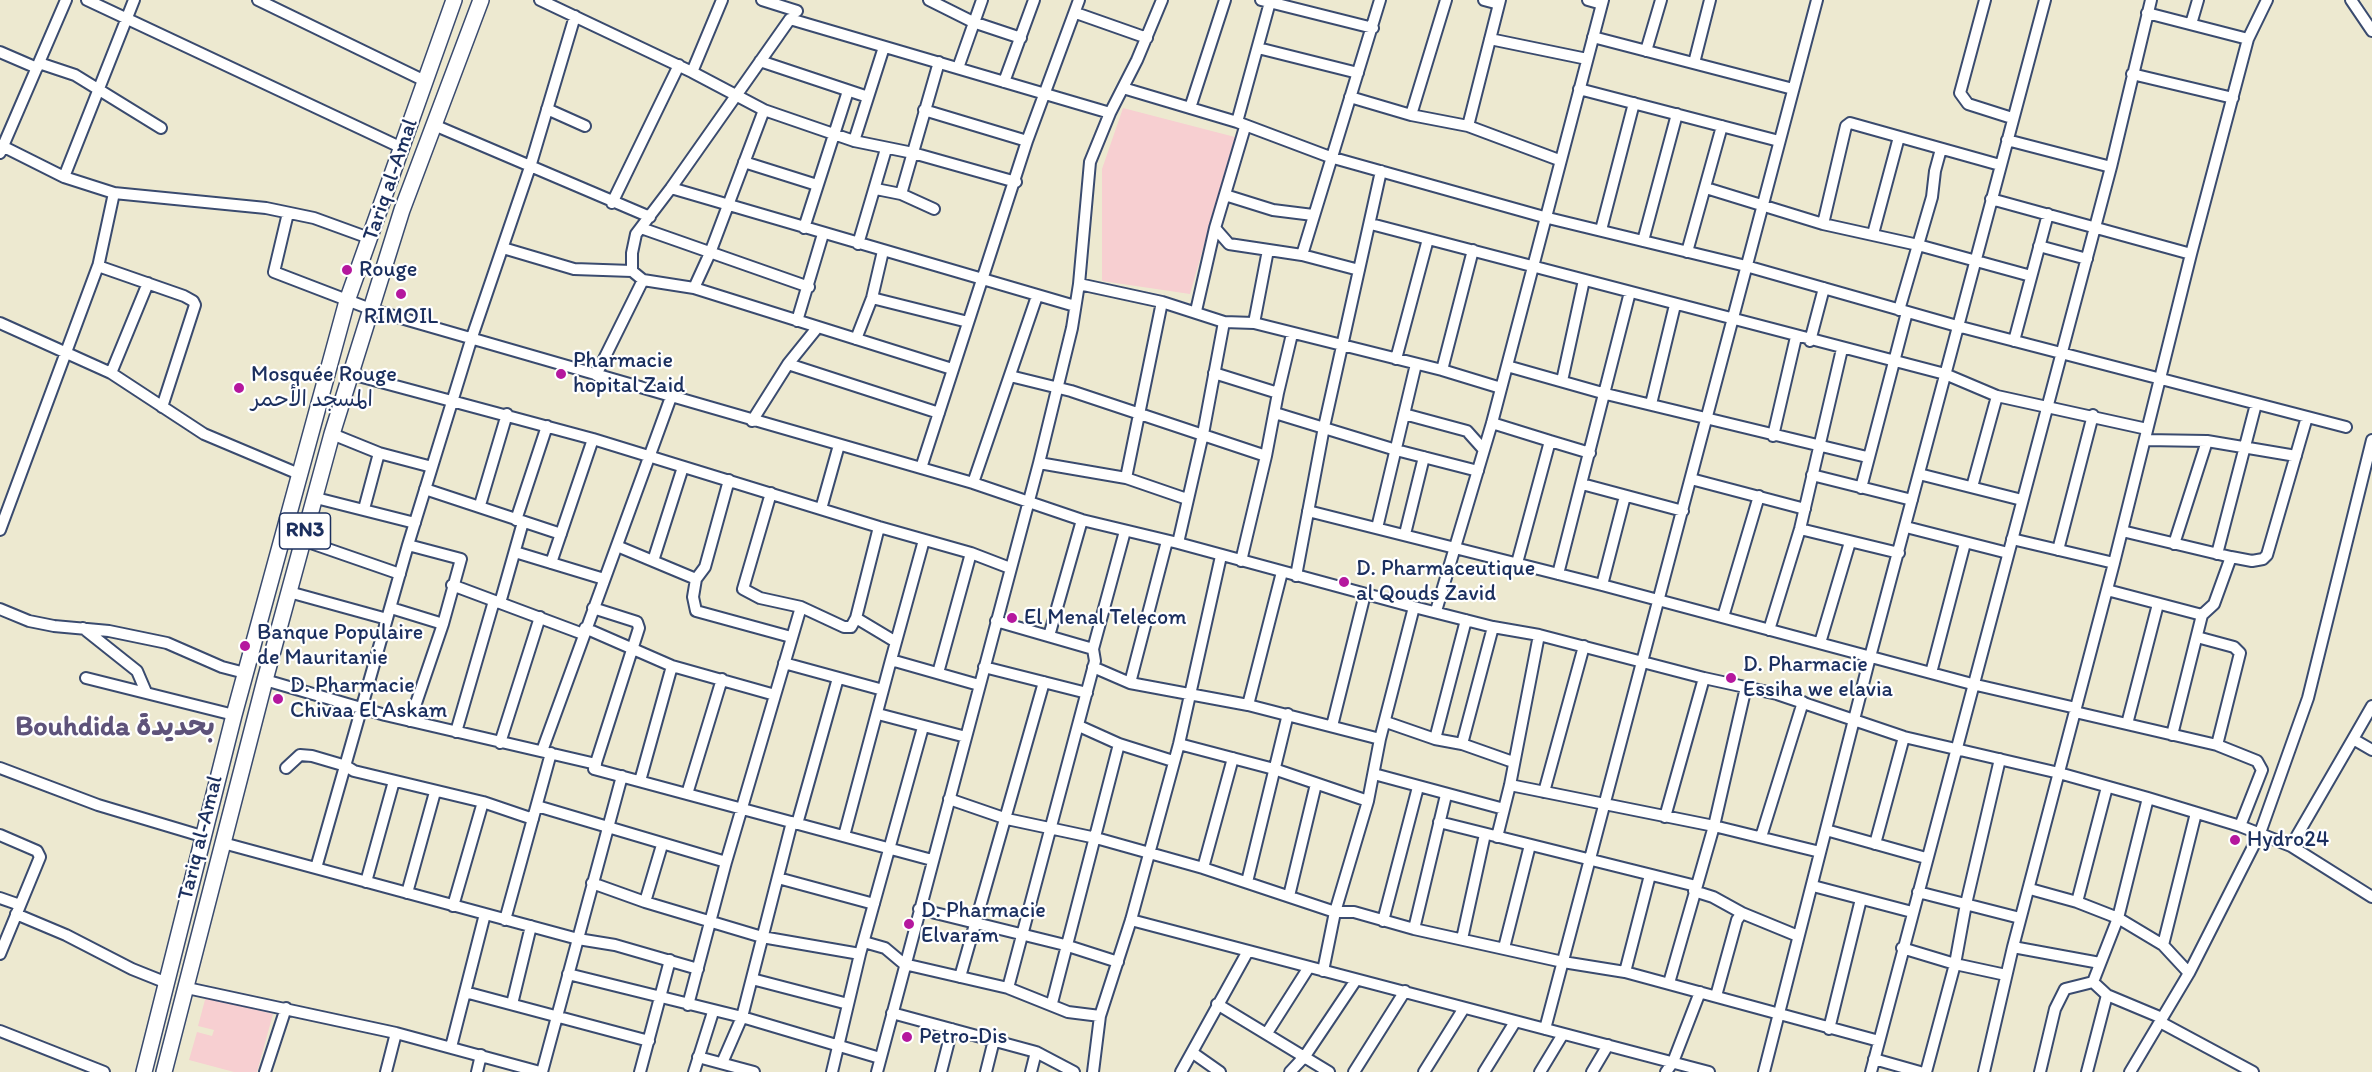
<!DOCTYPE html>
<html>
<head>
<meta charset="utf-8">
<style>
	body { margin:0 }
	canvas { display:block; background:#ede9d0 }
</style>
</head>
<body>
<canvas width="2372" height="1072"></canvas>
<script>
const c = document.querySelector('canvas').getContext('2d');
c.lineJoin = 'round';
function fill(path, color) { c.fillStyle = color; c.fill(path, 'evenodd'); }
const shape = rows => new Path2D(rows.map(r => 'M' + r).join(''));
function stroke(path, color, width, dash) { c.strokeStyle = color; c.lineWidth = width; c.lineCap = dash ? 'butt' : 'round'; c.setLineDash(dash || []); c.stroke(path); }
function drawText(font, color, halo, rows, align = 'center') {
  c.font = font + ' Itim,"Playpen Sans Arabic",sans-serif'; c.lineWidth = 4.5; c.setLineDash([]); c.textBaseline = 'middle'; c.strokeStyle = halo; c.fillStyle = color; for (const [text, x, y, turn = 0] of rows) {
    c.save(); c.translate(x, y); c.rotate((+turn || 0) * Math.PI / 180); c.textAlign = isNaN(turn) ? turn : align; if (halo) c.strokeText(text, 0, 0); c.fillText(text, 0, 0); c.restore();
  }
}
fill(shape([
	[1123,108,1235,137,1190,294,1102,281,1102,169],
	[206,996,273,1014,257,1072,234,1072,189,1060,197,1032,212,1036,214,1030,198,1026]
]), '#f7cfd1');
const minor = shape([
	[87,0,400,147],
	[258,0,425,81],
	[540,0,692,72,764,110,854,141,913,153,1016,182],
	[762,0,797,11],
	[929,0,973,22,1021,38],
	[1261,0,1373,28],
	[1484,0,1499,4],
	[1588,0,1602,4],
	[1985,0,1960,93,1968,104,2012,118],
	[2351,0,2372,31],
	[1076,13,1147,38],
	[2147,13,2248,39],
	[2191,24,2198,0],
	[1593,37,1793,89],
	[1490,39,1587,59],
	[1258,48,1358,73],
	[1646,51,1661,0],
	[0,52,37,68],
	[760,61,868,97],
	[39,63,75,75,161,128],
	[1694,63,1710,0],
	[958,68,982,0],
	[692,72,722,0],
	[2132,74,2233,98],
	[1004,82,1034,0],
	[1123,88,1237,122,1330,157,1544,217,1746,266,1957,326,2346,427],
	[1579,89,1779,141],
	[1350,97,1411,115,1468,126,1559,160],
	[1190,108,1225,0],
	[547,109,585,126],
	[924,110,1027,141],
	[1411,115,1446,0],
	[1237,122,1270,2],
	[434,125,650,217],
	[1468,126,1500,0],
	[2007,140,2111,167],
	[854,141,884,47],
	[0,145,64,177,134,0],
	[0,153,66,0],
	[744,162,817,185],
	[64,177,114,193,266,208,314,218,369,238],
	[671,188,1075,306],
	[1706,188,1823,224,1918,245,2031,276],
	[876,189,901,194,934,209],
	[901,194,939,62],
	[1225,195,1273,210,1313,215],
	[1991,199,2191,254],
	[612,203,679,65],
	[288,213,274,272,373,310,973,483,1082,520,1178,543,1414,607,1493,627,1539,635,1704,678,1777,694,1904,737,2059,773,2148,798,2240,826,2291,846,2372,897],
	[1371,224,1945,374,1997,396,2147,429],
	[1823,224,1846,126,1850,123,2000,165],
	[641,228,809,287],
	[804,228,848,91],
	[1215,228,1229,244,1302,255,1359,270],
	[1601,230,1634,103],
	[1873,234,1899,137],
	[1643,241,1677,114],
	[858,244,886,149],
	[2039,246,2087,259],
	[503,248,574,269,632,271,643,280,694,288,952,369],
	[1687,252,1722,126],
	[1302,255,1380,0],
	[98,267,114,193],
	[632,271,632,253,636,234,671,188,790,19,1110,113],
	[1079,284,1162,302,1224,322,1254,323,1442,370,1501,388],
	[694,288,710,253,764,110],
	[872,298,968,322],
	[1899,310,1932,197,1935,171,1941,149],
	[1196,311,1215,228,1245,127],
	[797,321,823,234],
	[0,323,111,373,204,434,299,474],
	[1254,323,1268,250],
	[856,339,872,298,883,251],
	[1810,341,1824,288],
	[2014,341,2048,214],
	[1396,359,1428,239],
	[788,364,939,413],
	[1507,366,1606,394,1867,457],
	[1442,370,1473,250],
	[111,373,148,283],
	[1214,373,1278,393,1266,456,1241,561],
	[351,374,593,439,879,527,971,553,1010,568],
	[596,375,643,280],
	[1010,376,1071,391,1266,456],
	[1562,381,1584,280],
	[1278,393,1292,334],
	[1651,404,1675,305],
	[1275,413,1396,450,1478,471],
	[1404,414,1467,431,1484,450],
	[752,421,788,364,817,328],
	[1492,423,1550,441],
	[332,434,379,453],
	[1773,436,1796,337],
	[2145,440,2207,441,2296,456],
	[1039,463,1126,478,1187,499],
	[921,468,1027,141,1079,0],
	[1919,474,2022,500],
	[1812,475,1912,500],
	[1126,478,1162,302],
	[1691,479,1805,509],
	[973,483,1037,296],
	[1582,484,1683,511],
	[1972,487,1997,396],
	[1861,488,1907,312],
	[425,489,561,534],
	[771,493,743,589,760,598,801,607,844,627,851,627,856,618,879,527],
	[316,498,415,523],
	[480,505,507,414],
	[364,509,379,453,432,467],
	[821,509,839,445],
	[1308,511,1602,585,1972,684,2076,708],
	[516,520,547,426],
	[1906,527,2008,553],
	[1377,528,1416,364],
	[1800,529,1899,553],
	[0,530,98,266,184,296,193,301,195,305,162,407],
	[2122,531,2231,557,2252,561,2263,559,2267,555,2307,417],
	[1405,534,1424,457],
	[2012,539,2114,563],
	[302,540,400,574],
	[1178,543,1203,434,1224,322],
	[2174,544,2207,441],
	[408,545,461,559,443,624,410,721],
	[617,546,696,579,705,567,729,480],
	[2058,550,2093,415],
	[515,552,604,579],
	[2217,554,2256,404],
	[653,561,683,467],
	[551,563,593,439],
	[1517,563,1550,441,1590,453],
	[1558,574,1630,292],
	[1296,576,1324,427,1381,171],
	[696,579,693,597,696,611,791,637],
	[452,585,583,634],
	[1602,585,1625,496],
	[2107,590,2202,615],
	[289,592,387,619],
	[500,603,523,522],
	[391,608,443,624],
	[593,608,637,622,639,628,594,769,932,860],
	[0,609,29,621,54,626,109,631,167,643,222,667,245,673],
	[1436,611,1492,423,1603,0],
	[1723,617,1759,496],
	[856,618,896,642],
	[996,621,1093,649,1095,661,1008,988],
	[83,628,137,671,146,692],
	[585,628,672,666,775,695],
	[1769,630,1800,529,1842,349],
	[1049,636,1082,520],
	[2197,637,2234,647,2240,653,2217,745],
	[1820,643,1850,542],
	[1093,649,1125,531],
	[891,660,924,540],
	[784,663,883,690],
	[984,667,1087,693],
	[1093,667,1130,683,1248,705,1380,739],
	[938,673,971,553],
	[1931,673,1965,543],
	[86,678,234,715],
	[265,680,385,715,596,764],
	[1130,683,1167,541],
	[1248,705,1282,572],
	[2372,706,2353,739,2372,750],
	[2075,712,2217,745,2257,761,2262,770,2240,826],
	[878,714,966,737],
	[1386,722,1435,739,1462,744,1513,762],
	[2127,724,2158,604],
	[1079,726,1119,744,1173,761],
	[1332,726,1365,594],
	[456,732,494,601],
	[2172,735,2202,615,2214,604,2231,557],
	[1435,739,1466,620],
	[500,743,540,617],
	[1179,744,1274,769,1368,801],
	[1462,744,1493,627],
	[542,751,671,397],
	[0,768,98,805,205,837],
	[286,768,300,755,312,756,346,766,354,771,483,802,533,819],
	[1374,774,1504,809],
	[640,781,672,666],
	[1510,785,1714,826,1820,852],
	[1544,792,1584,646],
	[687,794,722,679],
	[949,799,1007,819,1096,838,1203,868,1335,912,1354,912,1414,929,1563,962,1625,972,1879,1041],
	[537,806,726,862],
	[1665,817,1704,678],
	[1439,822,1696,886],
	[797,824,838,678],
	[1826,830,1926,858],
	[0,835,37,851,40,857,0,954],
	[844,836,891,660,979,685],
	[1497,837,1510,785,1539,635],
	[1761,837,1803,702],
	[223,843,578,939,615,945,698,969],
	[1875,844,1904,737],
	[2291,846,2353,739],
	[316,868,408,545,472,337,530,167,575,16],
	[1203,868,1233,758],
	[778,878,874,904],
	[366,882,394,781],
	[1247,882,1288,714],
	[592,883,645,902,762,937,860,954],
	[1813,886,1912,912],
	[2030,889,2077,902,2107,787],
	[1694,891,1713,897,1742,913],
	[1918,892,2020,918],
	[407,893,435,792],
	[1289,896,1316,784],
	[0,898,20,905],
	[645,902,662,845],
	[2077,902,2118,918,2163,945,2189,973],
	[453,906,483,802],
	[919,909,1065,945,1118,962],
	[16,914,66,935,132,969,167,983],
	[505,920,551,753],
	[1131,920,1709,1072],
	[1383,921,1418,787],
	[1414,929,1446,795],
	[1462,939,1485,834],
	[864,942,885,948,904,964,1008,988,1068,1012,1100,1016],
	[2163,945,2196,813],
	[2013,947,2100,963],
	[1504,948,1530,845],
	[1902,948,1955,964,2006,975],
	[1323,971,1335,912,1368,801,1380,739,1414,607],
	[1625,972,1650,875],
	[568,974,742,1017,880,1058],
	[960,977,1044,682],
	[752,979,848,1004],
	[2093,982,2118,918,2148,798],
	[1669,983,1714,826,1746,687],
	[187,988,396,1033,540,1072],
	[465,992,649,1041],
	[1716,996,1737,920,1742,913,1798,936],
	[1052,1003,1119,744],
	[512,1004,531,926],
	[1217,1004,1329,1072],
	[688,1005,726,862,801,607],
	[892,1013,1036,1052,1074,1072],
	[2160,1022,2253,1072],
	[1545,1029,1817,0],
	[1829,1029,1861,899],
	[0,1031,104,1072],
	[1267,1033,1309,967],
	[451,1047,485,914],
	[1193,1053,1220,1072],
	[698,1057,754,1072],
	[1874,1059,1920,1072],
	[722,1063,742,1017,792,822],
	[265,1072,286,1008],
	[386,1072,396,1033],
	[477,1072,481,1055],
	[542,1072,622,776],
	[640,1072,670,960],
	[694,1072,713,1012],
	[832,1072,860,954,923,727],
	[877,1072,1039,463,1072,328,1079,284,1090,162,1110,113,1137,60,1162,0],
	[941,1072,952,1029],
	[986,1072,994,1040],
	[1031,1072,1036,1052],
	[1093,1072,1100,1016,1131,920,1179,744,1221,556],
	[1181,1072,1248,951],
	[1290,1072,1305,1056,1356,980],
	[1354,1072,1405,991],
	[1424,1072,1464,1008],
	[1484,1072,1515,1022],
	[1540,1072,1563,1034],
	[1592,1072,1608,1045],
	[1666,1072,1673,1062,1700,992],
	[1764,1072,1870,657,2045,0],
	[1871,1072,2111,167,2151,0],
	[1926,1072,1955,964,1966,904,2000,759],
	[1984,1072,2013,947,2114,563,2191,254,2248,39,2267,0],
	[2040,1072,2055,1009,2065,989,2093,982,2107,995],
	[2087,1072,2107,995,2162,1018],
	[2130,1072,2189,973,2260,833,2308,698,2372,440]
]);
const highway = shape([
	[144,1072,234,715,347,301,454,0],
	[164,1072,265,680,332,434,402,210,481,0]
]);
stroke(minor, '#3a4b6f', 14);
stroke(highway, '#3a4b6f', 18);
stroke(minor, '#fff', 10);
stroke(highway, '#fff', 15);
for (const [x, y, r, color] of [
	[347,270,6,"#b5179e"],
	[401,294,6,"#b5179e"],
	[561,374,6,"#b5179e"],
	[239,388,6,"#b5179e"],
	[1344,582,6,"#b5179e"],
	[1012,618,6,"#b5179e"],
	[245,646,6,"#b5179e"],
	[1731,678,6,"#b5179e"],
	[278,699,6,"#b5179e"],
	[2235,840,6,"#b5179e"],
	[909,924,6,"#b5179e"],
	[907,1037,6,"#b5179e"]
]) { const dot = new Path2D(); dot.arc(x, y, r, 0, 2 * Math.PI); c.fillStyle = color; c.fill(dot); stroke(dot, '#fff', 2); }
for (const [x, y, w] of [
	[305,531,51]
]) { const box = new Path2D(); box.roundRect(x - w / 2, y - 18, w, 36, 4.5); c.fillStyle = '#fff'; c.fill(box); stroke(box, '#1b2f5e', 1.5); }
drawText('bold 21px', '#1b2f5e', null, [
	["RN3",305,531]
]);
drawText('22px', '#1b2f5e', '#fff', [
	["Tariq al-Amal",391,180,-71],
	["Tariq al-Amal",201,838,-76]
]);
drawText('22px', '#1b2f5e', '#fff', [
	["Rouge",359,270],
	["RIMOIL",401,317,"center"],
	["Pharmacie",573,361],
	["hopital Zaid",573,386],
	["Mosquée Rouge",251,375],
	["المسجد الأحمر",251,400],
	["D. Pharmaceutique",1356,569],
	["al Qouds Zavid",1356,594],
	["El Menal Telecom",1024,618],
	["Banque Populaire",257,633],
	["de Mauritanie",257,658],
	["D. Pharmacie",1743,665],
	["Essiha we elavia",1743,690],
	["D. Pharmacie",290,686],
	["Chivaa El Askam",290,711],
	["Hydro24",2247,840],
	["D. Pharmacie",921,911],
	["Elvaram",921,936],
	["Petro-Dis",919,1037]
], 'left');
drawText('bold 28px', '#5e537a', '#fff', [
	["Bouhdida بحديدة",115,728]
]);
</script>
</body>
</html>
